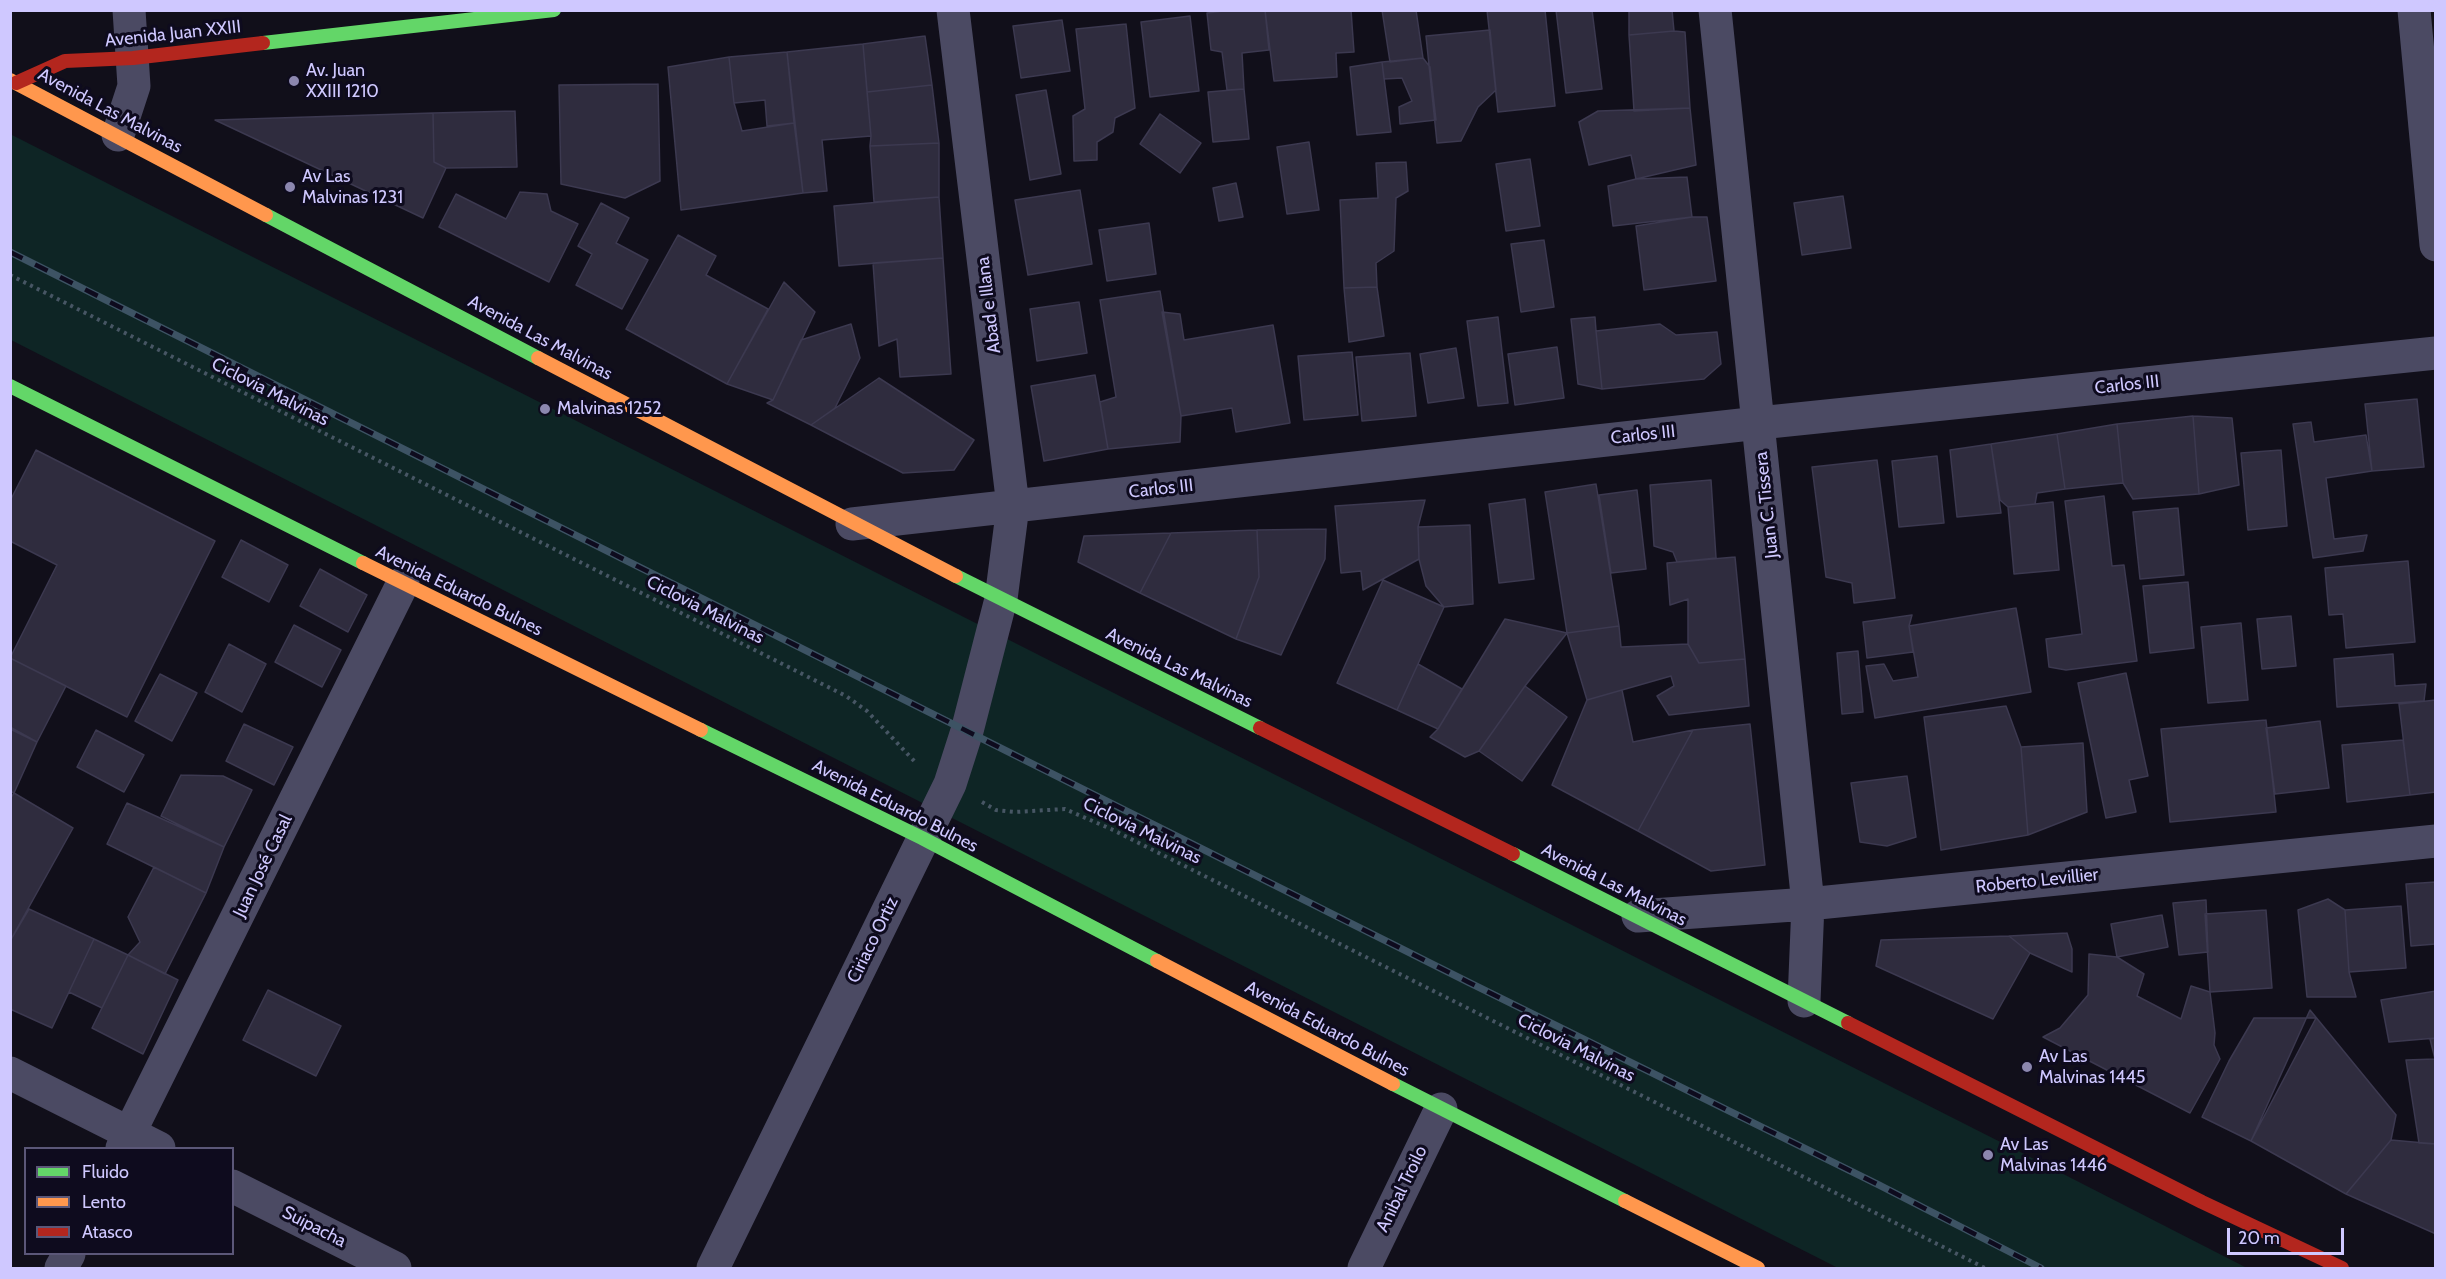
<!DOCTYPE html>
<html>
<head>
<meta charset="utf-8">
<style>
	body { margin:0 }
	#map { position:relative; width:2446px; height:1279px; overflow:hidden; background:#110f1a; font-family:Cabin,sans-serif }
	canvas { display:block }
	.frame { position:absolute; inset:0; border:12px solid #cfc8ff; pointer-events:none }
	.legend { position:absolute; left:24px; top:1147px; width:210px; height:108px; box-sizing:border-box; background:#0e0b1e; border:2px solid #5b5778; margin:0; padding:8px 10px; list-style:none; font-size:18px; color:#cfc8ff }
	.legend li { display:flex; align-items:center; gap:12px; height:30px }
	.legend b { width:30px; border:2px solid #5b5778 }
	.scale { position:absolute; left:2227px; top:1228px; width:117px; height:27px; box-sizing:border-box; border:3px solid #cfc8ff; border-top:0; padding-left:8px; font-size:18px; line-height:21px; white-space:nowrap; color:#cfc8ff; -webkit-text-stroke:4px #0e0b1e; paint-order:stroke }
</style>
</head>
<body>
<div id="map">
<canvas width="2446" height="1279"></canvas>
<div class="frame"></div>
<ul class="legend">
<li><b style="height:8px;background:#63d668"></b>Fluido</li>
<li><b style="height:8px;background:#ff974d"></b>Lento</li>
<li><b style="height:8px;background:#b3261e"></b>Atasco</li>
</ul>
<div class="scale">20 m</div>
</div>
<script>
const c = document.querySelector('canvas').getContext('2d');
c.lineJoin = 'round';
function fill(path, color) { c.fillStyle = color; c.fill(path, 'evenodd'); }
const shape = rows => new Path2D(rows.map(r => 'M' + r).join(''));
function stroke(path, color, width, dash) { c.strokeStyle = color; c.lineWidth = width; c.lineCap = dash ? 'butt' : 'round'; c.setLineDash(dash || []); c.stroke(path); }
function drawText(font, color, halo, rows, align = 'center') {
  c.font = font + ' Cabin,sans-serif'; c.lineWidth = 6; c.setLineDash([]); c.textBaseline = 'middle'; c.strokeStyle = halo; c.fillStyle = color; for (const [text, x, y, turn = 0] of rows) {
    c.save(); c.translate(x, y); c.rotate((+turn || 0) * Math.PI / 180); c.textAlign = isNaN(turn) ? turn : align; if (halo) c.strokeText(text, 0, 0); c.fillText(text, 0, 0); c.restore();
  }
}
fill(shape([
	[10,134,2032,1158,2247,1268,1838,1268,11,340]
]), '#0e2525');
const building = shape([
	[1232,10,1265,10,1269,50,1242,53,1244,89,1227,90,1222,52,1211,50,1207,13,1232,10],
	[1265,10,1351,10,1354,52,1336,53,1337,77,1274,81,1265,10],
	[1382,10,1416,10,1423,58,1390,62,1382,10],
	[1487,10,1545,10,1555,106,1498,112,1487,10],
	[1556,10,1592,10,1602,89,1566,93,1556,10],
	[1629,10,1672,10,1674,31,1629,35,1629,10],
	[1190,16,1199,91,1150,97,1141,22,1190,16],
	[1062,20,1070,71,1021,78,1013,26,1062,20],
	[1126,24,1135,108,1115,118,1113,132,1097,142,1097,160,1074,161,1073,116,1085,109,1076,29,1126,24],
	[1490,30,1496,90,1478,107,1461,141,1437,143,1426,36,1490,30],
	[1674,31,1685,32,1690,108,1634,111,1629,35,1674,31],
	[925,36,932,85,867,92,863,44,925,36],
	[863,44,871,136,822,140,827,191,803,193,787,52,863,44],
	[787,52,794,123,767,126,765,100,734,103,729,57,787,52],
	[729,57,734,103,742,131,794,123,803,193,681,210,668,67,729,57],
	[1423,58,1430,67,1436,120,1400,124,1399,107,1412,101,1402,78,1384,79,1382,62,1423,58],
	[1382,62,1391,132,1357,135,1350,67,1382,62],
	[658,84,660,181,625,198,561,184,559,85,658,84],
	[932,85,939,143,870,146,871,136,867,92,932,85],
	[1244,89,1249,139,1213,142,1208,92,1244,89],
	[1046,90,1061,174,1030,180,1016,95,1046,90],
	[1690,108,1696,165,1636,179,1631,155,1589,165,1579,122,1598,111,1690,108],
	[515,111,517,167,446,168,434,162,433,113,515,111],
	[433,113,434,162,446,168,423,218,215,120,433,113],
	[1160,114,1201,143,1180,173,1140,144,1160,114],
	[1309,142,1319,210,1287,214,1277,147,1309,142],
	[939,143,939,197,874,202,870,146,939,143],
	[1530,159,1540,226,1506,231,1496,164,1530,159],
	[1406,162,1408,191,1396,198,1394,251,1376,263,1377,287,1344,288,1340,200,1378,198,1376,163,1406,162],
	[1687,177,1692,217,1613,226,1608,186,1636,179,1687,177],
	[1236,183,1243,217,1219,221,1213,188,1236,183],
	[1080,190,1092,264,1028,275,1015,200,1080,190],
	[520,192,547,194,551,211,578,224,549,282,439,227,456,194,506,219,520,192],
	[1843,196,1851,248,1802,255,1794,203,1843,196],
	[939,197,943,258,839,266,834,206,939,197],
	[601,203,629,218,616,243,648,260,622,309,576,285,592,254,578,246,601,203],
	[1692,217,1707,217,1716,281,1644,290,1636,226,1692,217],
	[1149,223,1156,274,1107,281,1099,230,1149,223],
	[678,235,716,256,706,275,768,309,727,384,626,329,678,235],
	[1544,240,1554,307,1521,312,1511,244,1544,240],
	[943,258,951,374,900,377,897,339,879,346,873,263,943,258],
	[784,282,815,312,773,400,727,384,784,282],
	[1377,287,1384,336,1349,342,1344,288,1377,287],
	[1160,291,1181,416,1180,442,1108,449,1100,402,1116,397,1100,300,1160,291],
	[1079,302,1087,353,1037,361,1030,309,1079,302],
	[1162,312,1180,314,1184,340,1273,325,1290,423,1236,432,1232,408,1181,416,1162,312],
	[1498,317,1508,403,1478,406,1467,321,1498,317],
	[1595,317,1596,331,1602,389,1578,384,1571,319,1595,317],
	[851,324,860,358,835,408,811,425,767,403,773,400,801,340,851,324],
	[1660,324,1676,335,1717,332,1721,364,1704,379,1602,389,1596,331,1660,324],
	[1557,347,1564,398,1515,405,1508,354,1557,347],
	[1456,348,1464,398,1428,403,1420,354,1456,348],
	[1352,352,1358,415,1304,420,1298,356,1352,352],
	[1410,353,1416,416,1362,421,1356,357,1410,353],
	[1095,375,1108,449,1044,461,1031,386,1095,375],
	[879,378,974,440,954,470,903,473,811,425,879,378],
	[2417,399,2424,467,2372,471,2365,404,2417,399],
	[2193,416,2232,418,2239,485,2199,494,2193,416],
	[2193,416,2199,494,2133,499,2123,483,2117,424,2193,416],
	[2311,422,2314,442,2366,435,2372,471,2326,478,2334,539,2367,535,2363,551,2313,558,2293,424,2311,422],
	[2117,424,2123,483,2065,489,2057,434,2117,424],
	[2057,434,2065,489,2037,493,2035,504,2008,507,2000,500,1991,444,2057,434],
	[1991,444,2001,513,1957,517,1950,450,1991,444],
	[36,450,215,541,127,717,10,658,57,565,10,541,10,501,36,450],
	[2281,450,2287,526,2248,530,2241,453,2281,450],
	[1937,456,1944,523,1899,527,1892,461,1937,456],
	[1877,460,1895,598,1854,603,1852,583,1826,577,1812,467,1877,460],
	[1711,480,1716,558,1677,562,1673,552,1654,546,1650,485,1711,480],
	[1596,484,1619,626,1567,633,1545,492,1596,484],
	[1637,490,1646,569,1611,573,1599,495,1637,490],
	[2104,496,2112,566,2124,565,2137,661,2066,670,2049,667,2046,639,2082,634,2065,501,2104,496],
	[1525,499,1534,579,1499,583,1489,504,1525,499],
	[1425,500,1418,527,1419,559,1363,590,1361,571,1341,573,1335,506,1425,500],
	[2053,502,2059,570,2014,574,2008,507,2053,502],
	[2178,508,2184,575,2140,579,2133,512,2178,508],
	[1470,525,1473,604,1444,607,1426,586,1419,559,1418,527,1470,525],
	[1326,529,1325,559,1281,655,1236,639,1259,577,1257,530,1326,529],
	[1257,530,1259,577,1236,639,1140,593,1171,533,1257,530],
	[1171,533,1140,593,1078,562,1084,536,1171,533],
	[241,540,288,565,269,602,222,577,241,540],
	[1735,557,1745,659,1699,663,1688,644,1688,599,1670,605,1667,563,1735,557],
	[2408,561,2415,642,2346,648,2343,614,2329,615,2325,568,2408,561],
	[320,569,367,595,348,632,300,606,320,569],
	[1383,580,1444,607,1397,710,1337,683,1383,580],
	[2188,582,2194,648,2150,653,2143,586,2188,582],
	[2016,608,2031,692,1875,718,1866,666,1884,664,1893,681,1918,677,1909,626,2016,608],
	[1912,615,1909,626,1913,652,1867,658,1863,622,1912,615],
	[2291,616,2296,666,2262,669,2257,619,2291,616],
	[1505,619,1567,633,1525,686,1479,751,1465,757,1430,737,1438,729,1505,619],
	[2241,623,2248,700,2208,703,2201,627,2241,623],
	[294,625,341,650,322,687,275,662,294,625],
	[1619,626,1621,647,1688,644,1699,663,1745,659,1749,706,1669,715,1657,696,1674,686,1671,676,1587,700,1567,633,1619,626],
	[229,644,266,664,242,712,205,692,229,644],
	[1858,651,1863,712,1842,714,1837,653,1858,651],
	[2393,654,2395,686,2426,684,2424,701,2337,707,2334,659,2393,654],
	[10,658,66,686,37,742,10,727,10,658],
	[1418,664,1462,689,1438,729,1397,710,1418,664],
	[2126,673,2148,776,2129,780,2136,812,2106,818,2078,683,2126,673],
	[160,674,197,693,172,741,135,721,160,674],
	[1525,686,1567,717,1522,781,1479,751,1525,686],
	[1622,690,1633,742,1693,730,1638,831,1552,785,1587,700,1622,690],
	[2436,700,2436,792,2410,795,2399,704,2436,700],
	[2006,706,2021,747,2028,835,1941,850,1924,717,2006,706],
	[2266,720,2276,812,2170,822,2161,729,2266,720],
	[2320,721,2329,788,2275,794,2266,728,2320,721],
	[244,724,293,747,274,785,226,761,244,724],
	[1750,724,1765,865,1711,871,1638,831,1693,730,1750,724],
	[10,729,37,742,14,793,10,791,10,729],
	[96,730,144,755,124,792,77,767,96,730],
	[2403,740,2410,795,2347,802,2342,745,2403,740],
	[2083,743,2087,812,2028,835,2021,747,2083,743],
	[181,775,223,776,252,790,224,847,161,816,181,775],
	[1907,776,1916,837,1887,846,1860,842,1851,783,1907,776],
	[14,793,73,828,10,941,10,799,14,793],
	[127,803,224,847,206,893,107,844,127,803],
	[154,867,206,893,165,974,128,955,140,942,128,917,154,867],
	[2436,882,2436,944,2411,946,2406,884,2436,882],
	[2328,899,2345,910,2349,972,2356,997,2307,997,2298,910,2328,899],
	[2206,900,2208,952,2179,955,2173,903,2206,900],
	[2401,906,2406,968,2349,972,2345,910,2401,906],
	[29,909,94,939,52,1028,10,1009,10,941,29,909],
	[2266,910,2272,988,2210,992,2205,914,2266,910],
	[2162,915,2168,947,2117,957,2111,924,2162,915],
	[2067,933,2072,949,2072,972,2030,953,2009,936,2067,933],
	[2009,936,2030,953,1993,1019,1876,966,1881,940,2009,936],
	[94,939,128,955,102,1008,69,992,94,939],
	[2089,954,2117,957,2144,974,2137,996,2181,1019,2191,986,2210,992,2215,1033,2214,1045,2220,1059,2190,1113,2043,1037,2060,1028,2088,995,2089,954],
	[128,955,178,980,143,1054,92,1028,128,955],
	[268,990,341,1026,316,1076,243,1040,268,990],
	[2436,991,2436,1038,2389,1042,2381,1000,2436,991],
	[2310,1010,2396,1115,2391,1140,2346,1194,2251,1141,2310,1010],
	[2254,1018,2316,1018,2251,1141,2202,1117,2229,1061,2254,1018],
	[2436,1038,2436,1144,2419,1143,2406,1060,2435,1059,2430,1039,2436,1038],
	[2391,1140,2436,1144,2436,1234,2346,1194,2391,1140]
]);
fill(building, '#2f2c3e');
stroke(building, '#3c3950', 1.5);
stroke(shape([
	[10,275,846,696,867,711,917,764],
	[982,802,996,810,1015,812,1065,809,1111,829,1985,1268]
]), '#475664', 4, [3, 4.5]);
stroke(shape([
	[1715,10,1808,904,1804,1001],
	[2414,10,2436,245],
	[118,135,134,86,129,10],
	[852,524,1759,423,2436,353],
	[1638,916,1808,904,2436,841],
	[10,1073,159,1148],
	[122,1148,403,583],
	[232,1186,395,1268],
	[61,1268,69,1254],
	[713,1268,950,784,967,731,1001,599,1013,506,953,10],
	[1364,1268,1441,1109]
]), '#4b4a63', 33);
stroke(shape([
	[263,43,554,10],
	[266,215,538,358],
	[10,386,363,563],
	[956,576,1260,728],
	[701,730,922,838,1157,961],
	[1513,854,1848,1023],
	[1393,1084,1625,1201]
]), '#63d668', 14);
stroke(shape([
	[10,80,266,215],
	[538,358,956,576],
	[363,563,701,730],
	[1157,961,1393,1084],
	[1625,1201,1758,1268]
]), '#ff974d', 14);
stroke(shape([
	[16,83,65,61,133,58,263,43],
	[1260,728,1513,854],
	[1848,1023,2202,1202,2342,1268]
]), '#b3261e', 14);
const rail = shape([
	[10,252,1468,982,1879,1185,2041,1268]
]);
stroke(rail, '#3d5364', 7);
stroke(rail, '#0e0b1e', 4.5, [14]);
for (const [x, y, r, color] of [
	[294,81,6,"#8c87af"],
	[290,187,6,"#8c87af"],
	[545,409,6,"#8c87af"],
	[2027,1067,6,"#8c87af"],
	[1988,1155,6,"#8c87af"]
]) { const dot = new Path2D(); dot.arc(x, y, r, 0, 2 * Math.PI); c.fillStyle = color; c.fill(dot); stroke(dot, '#0e0b1e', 2); }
drawText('18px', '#cfc8ff', '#0e0b1e', [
	["Avenida Juan XXIII",173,34,-6],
	["Avenida Las Malvinas",110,111,28],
	["Abad e Illana",989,305,-97],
	["Avenida Las Malvinas",540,338,28],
	["Carlos III",2127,385,-6],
	["Ciclovia Malvinas",270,392,27],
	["Carlos III",1643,435,-6],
	["Carlos III",1161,489,-6],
	["Juan C. Tissera",1767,505,-96],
	["Avenida Eduardo Bulnes",459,591,26],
	["Ciclovia Malvinas",705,610,27],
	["Avenida Las Malvinas",1179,668,26],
	["Avenida Eduardo Bulnes",895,806,27],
	["Ciclovia Malvinas",1142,831,26],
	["Juan José Casal",263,866,-64],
	["Roberto Levillier",2037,881,-6],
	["Avenida Las Malvinas",1614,885,27],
	["Ciriaco Ortiz",873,940,-64],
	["Avenida Eduardo Bulnes",1327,1029,28],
	["Ciclovia Malvinas",1576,1048,27],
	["Anibal Troilo",1402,1189,-64],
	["Suipacha",314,1227,27]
]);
drawText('18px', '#cfc8ff', '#0e0b1e', [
	["Av. Juan",306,71],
	["XXIII 1210",306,92],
	["Av Las",302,177],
	["Malvinas 1231",302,198],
	["Malvinas 1252",557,409],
	["Av Las",2039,1057],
	["Malvinas 1445",2039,1078],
	["Av Las",2000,1145],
	["Malvinas 1446",2000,1166]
], 'left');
</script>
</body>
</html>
